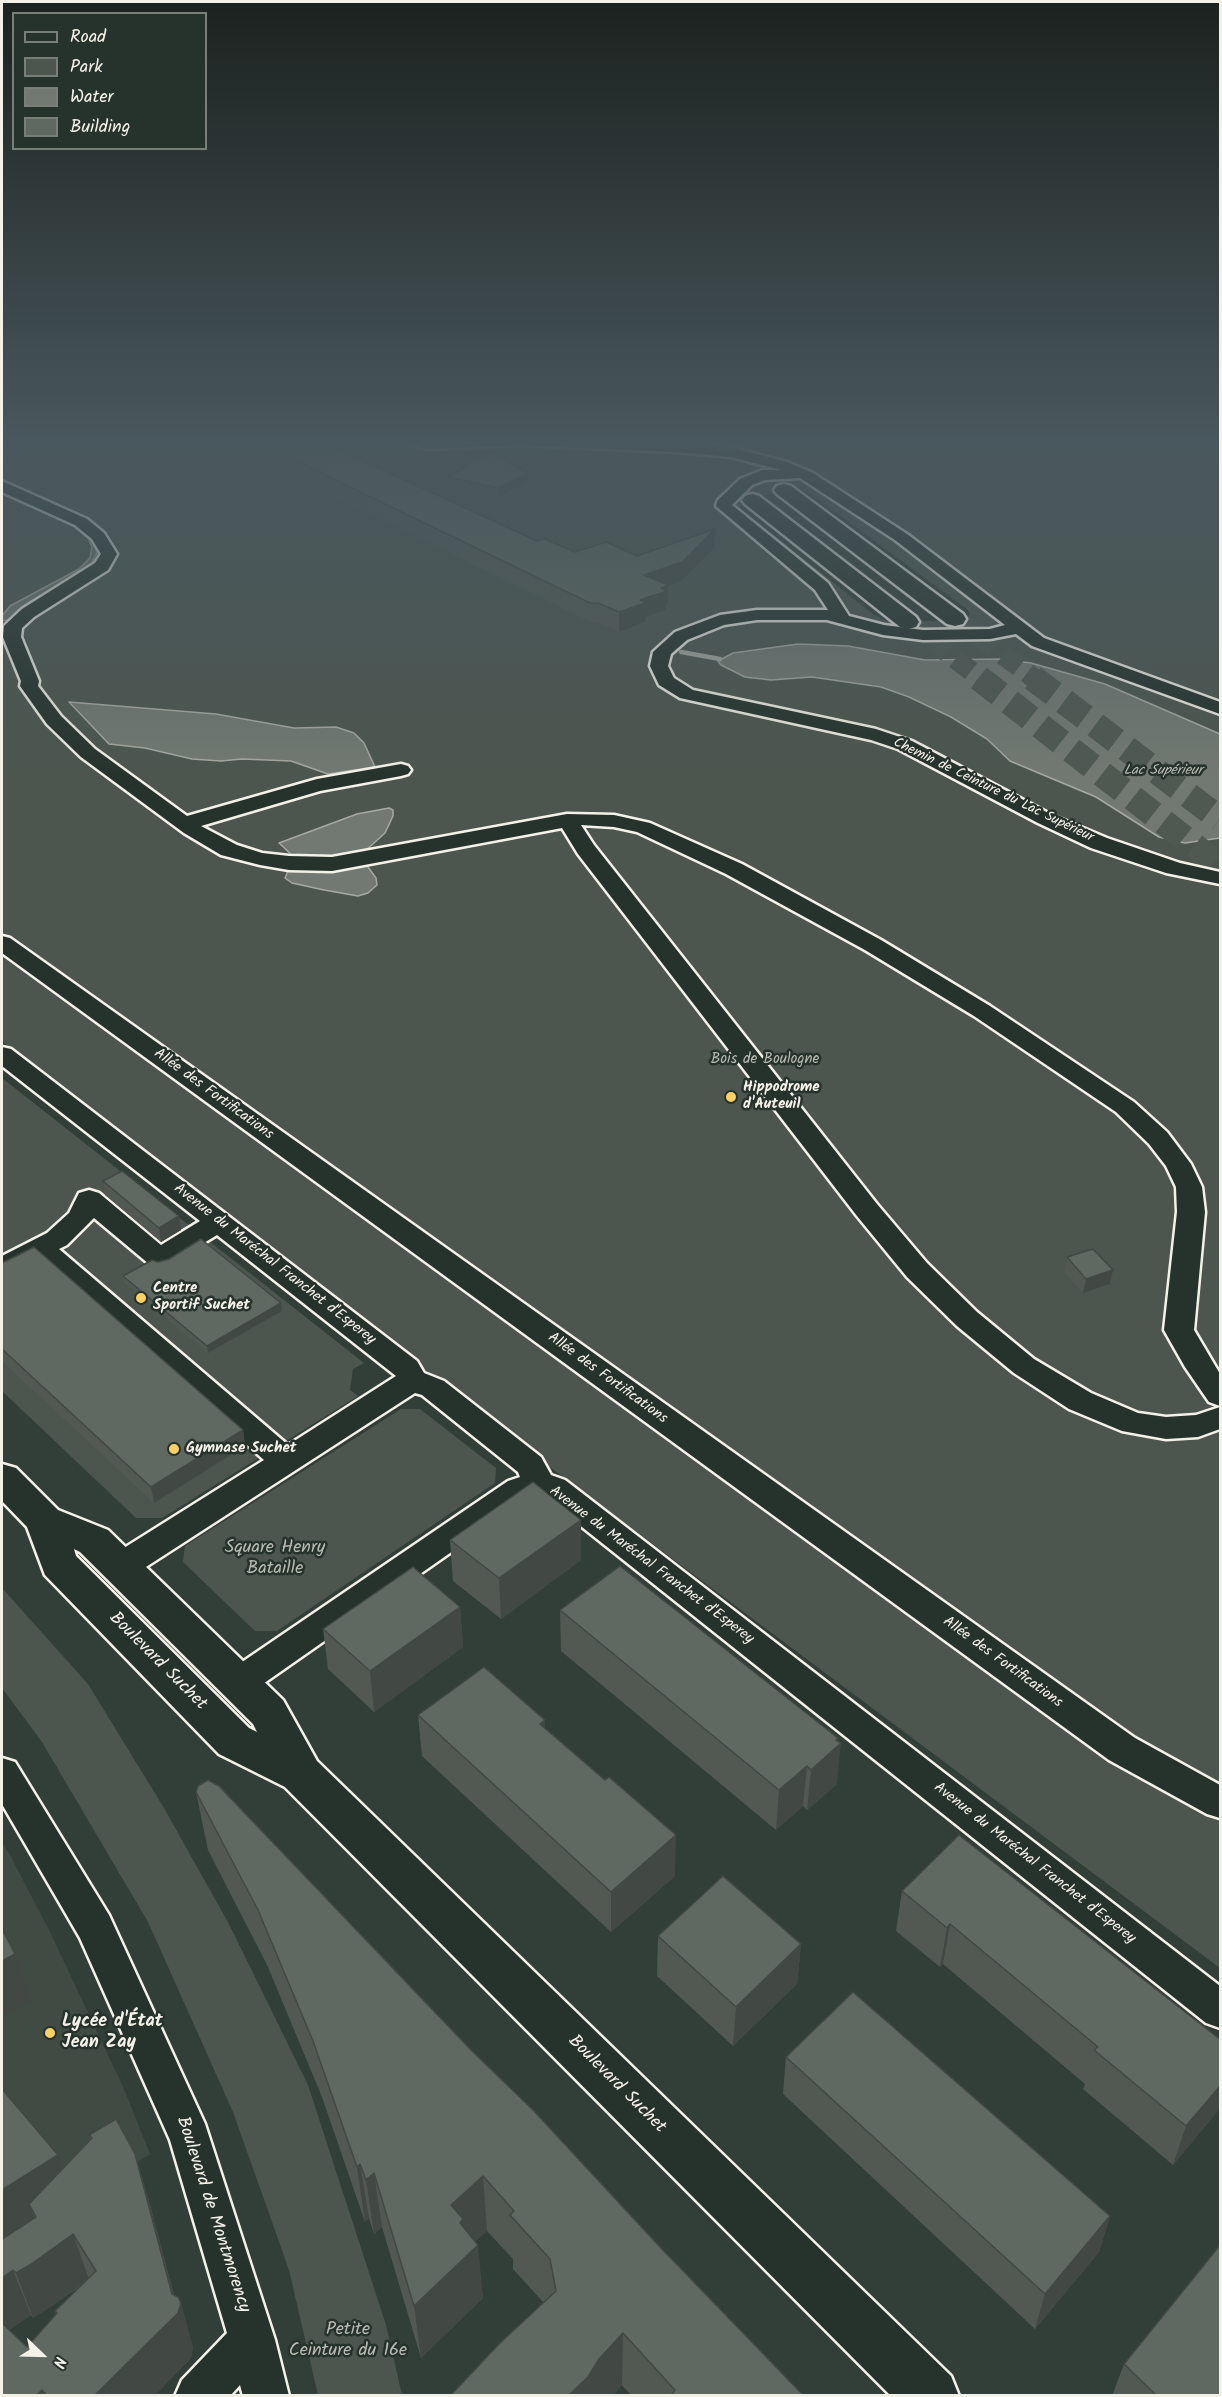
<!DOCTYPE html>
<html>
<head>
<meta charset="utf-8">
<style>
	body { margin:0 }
	#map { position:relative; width:1222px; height:2397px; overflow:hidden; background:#323e38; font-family:Kalam,sans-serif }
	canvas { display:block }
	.frame { position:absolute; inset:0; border:3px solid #f4f1e8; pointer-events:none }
	.legend { position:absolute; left:12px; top:12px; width:195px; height:138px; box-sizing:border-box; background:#26332d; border:2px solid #787f78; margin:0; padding:8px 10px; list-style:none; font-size:18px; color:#f4f1e8 }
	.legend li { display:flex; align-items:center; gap:12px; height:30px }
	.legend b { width:30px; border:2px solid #787f78 }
	.north { position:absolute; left:12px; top:2325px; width:60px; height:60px; -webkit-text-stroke:4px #26332d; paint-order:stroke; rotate:113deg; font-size:16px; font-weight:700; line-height:24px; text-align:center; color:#f4f1e8 }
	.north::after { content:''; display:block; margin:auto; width:21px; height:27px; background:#f4f1e8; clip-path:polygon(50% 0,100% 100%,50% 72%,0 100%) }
</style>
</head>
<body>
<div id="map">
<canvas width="1222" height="2397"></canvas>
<div class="frame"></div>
<ul class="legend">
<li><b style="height:8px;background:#26332d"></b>Road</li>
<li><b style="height:16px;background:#4c564f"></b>Park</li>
<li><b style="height:16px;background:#727972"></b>Water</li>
<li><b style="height:16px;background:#5f6861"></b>Building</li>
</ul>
<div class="north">N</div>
</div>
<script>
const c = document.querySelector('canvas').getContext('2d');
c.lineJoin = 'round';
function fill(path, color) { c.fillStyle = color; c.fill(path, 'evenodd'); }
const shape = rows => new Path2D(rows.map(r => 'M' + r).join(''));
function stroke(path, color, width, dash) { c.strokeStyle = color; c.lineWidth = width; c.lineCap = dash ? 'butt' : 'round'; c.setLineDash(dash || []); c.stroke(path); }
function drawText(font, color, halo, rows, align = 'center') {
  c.font = font + ' Kalam,sans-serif'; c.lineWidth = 5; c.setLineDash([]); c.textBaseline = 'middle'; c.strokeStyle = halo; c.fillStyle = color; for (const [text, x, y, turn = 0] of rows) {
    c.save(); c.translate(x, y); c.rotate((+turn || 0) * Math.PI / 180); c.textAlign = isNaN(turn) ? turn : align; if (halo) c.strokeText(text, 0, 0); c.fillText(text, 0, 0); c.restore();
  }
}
fill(shape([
	[2,1843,9,1853,51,1934,124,2089,150,2154,2,2247]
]), '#404b44');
fill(shape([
	[2,441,1220,441,1220,1968,535,1456,2,1041],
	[789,488,808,492,968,610,970,615,960,619,904,623,885,620,874,615,740,508,746,501],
	[2,1078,364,1363,353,1369,350,1390,358,1396,162,1518,136,1518,2,1391],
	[401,1409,420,1409,496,1468,495,1483,277,1631,255,1631,183,1562,185,1546],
	[2,1588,88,1684,164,1808,229,1924,308,2085,386,2325,402,2395,318,2395,289,2270,233,2112,148,1922,42,1742,2,1688]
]), '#4c564f');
const water = shape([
	[94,539,97,553,88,569,30,602,10,621,2,620,2,616,10,606,79,569,90,558,92,547,89,540,94,539],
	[798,644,848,646,925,660,1003,659,1031,663,1105,684,1220,734,1220,838,1185,843,1159,837,1096,797,1010,761,987,739,951,717,909,697,881,687,812,677,771,680,745,677,721,665,718,661,733,653,798,644],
	[69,702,216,714,294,728,336,727,354,733,364,743,375,767,328,774,291,761,242,759,221,761,192,759,145,748,109,744,69,702],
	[389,808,393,810,393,816,385,833,364,852,348,856,294,857,279,843,357,814,389,808],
	[365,863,376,878,377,885,368,893,358,896,324,890,292,883,285,878,288,871,332,870,365,863]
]);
fill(water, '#727972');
stroke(water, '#a6a9a1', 1.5);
stroke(shape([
	[681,652,720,659]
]), '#a6a9a1', 4.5);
stroke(shape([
	[669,441,706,465,752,500],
	[714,441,784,490],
	[955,619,1035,679],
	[908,622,981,679]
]), '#4f5952', 20, [20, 10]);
stroke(shape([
	[979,678,1220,866],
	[1033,678,1220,819]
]), '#4f5952', 26, [26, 13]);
const minor = shape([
	[404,441,675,442,731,447,787,462,813,473,907,534,1044,638,1220,702,1220,714,1032,646,1016,634,990,639,923,640,883,635,827,620,757,620,724,625,687,640,671,654,668,666,674,678,693,690,876,729,912,741,1052,815,1107,838,1180,863,1220,872,1220,884,1166,873,1091,848,1038,823,898,749,871,740,680,698,659,685,650,666,653,652,675,632,720,615,757,610,828,610,815,590,716,506,718,500,740,479,763,470,781,470,731,457,675,452,520,445,428,449,406,444,404,441],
	[800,478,895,540,1005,625,990,629,923,630,884,625,849,616,828,583,732,505,752,485,765,480,800,478],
	[2,481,87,519,104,533,117,554,108,570,34,617,22,628,21,637,39,681,38,686,61,716,95,749,187,816,317,779,401,764,408,766,411,770,408,774,401,776,320,791,201,826,237,845,262,853,289,856,332,857,567,814,614,815,650,823,742,864,881,940,990,1006,1134,1102,1167,1132,1191,1164,1202,1187,1205,1212,1194,1330,1220,1374,1220,1406,1209,1402,1185,1367,1164,1330,1177,1212,1176,1187,1166,1166,1149,1144,1116,1112,974,1016,865,950,726,874,637,832,614,827,581,825,594,845,877,1204,927,1263,977,1312,1034,1359,1091,1393,1138,1413,1166,1417,1196,1415,1220,1407,1220,1429,1198,1437,1166,1439,1122,1431,1069,1409,1014,1373,957,1326,907,1277,857,1216,578,854,562,828,332,871,289,870,260,865,221,855,184,833,81,757,47,724,20,686,21,681,3,637,4,626,22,609,95,563,101,554,92,539,75,525,2,492,2,481],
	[2,936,10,938,1135,1738,1220,1785,1220,1818,1207,1814,1109,1760,2,953,2,936],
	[2,1047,11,1049,417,1361,424,1373,444,1381,541,1457,551,1475,565,1480,1220,1986,1220,2028,1206,2023,543,1496,538,1495,530,1497,250,1693,238,1697,226,1693,221,1683,226,1673,508,1481,520,1477,518,1472,422,1395,415,1393,132,1576,120,1580,108,1576,104,1567,108,1558,264,1460,38,1260,12,1274,2,1276,2,1256,47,1233,69,1213,79,1193,89,1190,99,1193,161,1245,200,1221,2,1066,2,1047],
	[94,1218,149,1264,159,1267,169,1264,217,1235,396,1376,288,1445,59,1249,67,1245,94,1218],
	[2,1758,15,1762,109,1915,205,2124,275,2340,289,2396,243,2396,240,2385,230,2396,175,2396,182,2380,227,2333,170,2140,80,1938,2,1804,2,1758]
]);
const major = shape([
	[2,1464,16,1468,58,1510,108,1530,283,1700,317,1761,951,2376,959,2396,891,2396,285,1787,219,1754,45,1575,27,1527,2,1501,2,1464],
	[74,1549,80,1552,253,1724,257,1732,249,1728,76,1556,74,1549]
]);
const highway = shape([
	[784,484,791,486,963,614,966,619,963,624,955,626,947,624,777,494,774,490,777,486,784,484],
	[752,494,759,496,916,617,919,622,916,627,908,629,900,627,745,504,742,500,745,496,752,494]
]);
stroke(minor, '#f4f1e8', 5);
stroke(major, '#f4f1e8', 5);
stroke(highway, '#f4f1e8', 5);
fill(minor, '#26332d');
fill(major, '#26332d');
fill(highway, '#26332d');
fill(shape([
	[221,441,350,441,351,455,537,541,575,552,637,556,714,548,681,581,668,586,668,605,666,605,666,610,645,617,645,622,619,632,598,623,590,622,238,449,231,449,231,446],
	[448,477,528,482,498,497,448,485],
	[103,1181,179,1216,181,1230,161,1242,105,1195],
	[1067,1257,1113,1270,1110,1284,1083,1293,1064,1272],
	[2,1263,243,1430,245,1446,154,1503,2,1361],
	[123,1276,281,1303,282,1311,208,1353,125,1283],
	[450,1540,581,1560,501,1619,453,1581],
	[460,1607,463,1647,374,1712,328,1669,323,1629],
	[560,1610,838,1741,837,1784,807,1810,803,1806,776,1830,561,1651],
	[418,1715,545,1720,545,1728,675,1876,611,1932,422,1756],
	[196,1792,660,2247,804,2396,632,2396,543,2302,513,2269,513,2259,487,2231,475,2241,483,2298,421,2358,382,2227,374,2234,369,2218,365,2222,322,2097,268,1967,208,1850],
	[902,1891,1221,2040,1221,2107,1173,2165,1083,2089,1085,2084,943,1964,940,1967,896,1931],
	[658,1936,801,1944,797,1984,733,2046,657,1976],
	[786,2057,1110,2216,1099,2252,1035,2329,783,2094],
	[2,2089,63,2168,90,2139,89,2135,135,2154,149,2201,174,2295,193,2347,191,2358,154,2396,2,2396],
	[82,2285,55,2311,56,2314,27,2347,9,2330,31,2315,33,2318,47,2309],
	[1124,2364,1221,2396,1112,2396]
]), '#525953');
fill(shape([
	[528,473,528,482,498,497,498,488],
	[715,529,714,548,681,581,668,586,668,605,666,605,666,610,645,617,645,622,619,632,619,612,644,575],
	[179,1216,181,1230,161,1242,159,1228],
	[1113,1270,1110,1284,1083,1293,1086,1279],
	[281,1303,282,1311,208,1353,207,1346],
	[243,1430,245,1446,154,1503,151,1487],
	[581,1520,581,1560,501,1619,499,1578],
	[460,1607,463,1647,374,1712,370,1671],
	[545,1720,546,1761,540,1724],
	[838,1738,837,1747,841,1743,837,1784,807,1810,811,1770],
	[807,1766,803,1806,776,1830,779,1790],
	[676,1835,675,1876,611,1932,611,1892],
	[950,1924,943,1964,940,1967,947,1928],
	[801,1944,797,1984,733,2046,736,2007],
	[15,1954,31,2002,2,2017,2,1961],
	[1221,2085,1221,2107,1173,2165,1186,2126],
	[135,2154,149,2201,178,2312,181,2303,193,2347,191,2358,154,2396,94,2396,172,2294],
	[58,2155,74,2201,36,2217,29,2204,37,2224,2,2239,2,2190],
	[360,2164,369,2218,365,2222,357,2167],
	[374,2173,382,2227,374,2234,366,2180],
	[483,2176,487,2231,466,2250,478,2245,483,2298,421,2358,414,2306,451,2205],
	[1110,2216,1099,2252,1035,2329,1045,2294],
	[73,2234,89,2279,47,2309,33,2318,16,2273],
	[13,2270,31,2315,2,2335,2,2278],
	[623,2333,622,2385,613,2396,568,2396,599,2359],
	[42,2390,44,2396,36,2396]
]), '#424944');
const building = shape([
	[255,441,320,441,537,541,545,539,575,552,606,542,637,556,715,529,682,562,644,575,668,585,661,588,667,591,640,600,645,603,619,612,598,603,590,603,255,441],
	[491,451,528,473,498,488,448,477,491,451],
	[122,1171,179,1216,159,1228,103,1181,122,1171],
	[201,1239,281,1303,207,1346,123,1276,152,1260,158,1262,169,1259,201,1239],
	[34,1247,243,1430,151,1487,2,1349,2,1263,34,1247],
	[1093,1249,1113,1270,1086,1279,1067,1257,1093,1249],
	[533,1482,581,1520,499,1578,450,1540,533,1482],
	[620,1566,838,1738,836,1740,841,1743,811,1770,807,1766,779,1790,560,1610,620,1566],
	[413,1567,460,1607,370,1671,323,1629,413,1567],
	[484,1667,545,1720,540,1724,605,1780,609,1777,676,1835,611,1892,418,1715,484,1667],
	[208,1780,219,1786,472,2051,533,2110,660,2247,804,2396,674,2396,672,2394,675,2390,623,2333,599,2359,588,2377,568,2396,450,2396,500,2343,556,2291,550,2259,510,2215,514,2211,483,2176,451,2205,463,2219,460,2223,478,2245,414,2306,374,2173,366,2180,360,2164,357,2167,313,2041,258,1910,196,1792,198,1786,208,1780],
	[959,1835,1221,2040,1221,2085,1186,2126,1094,2050,1098,2047,950,1924,947,1928,902,1891,959,1835],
	[723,1876,801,1944,736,2007,658,1936,723,1876],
	[2,1929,15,1954,2,1961,2,1929],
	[853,1992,1110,2216,1045,2294,786,2057,853,1992],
	[2,2089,58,2155,2,2190,2,2089],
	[116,2119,135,2154,172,2294,178,2297,181,2303,178,2313,94,2396,47,2396,42,2390,36,2396,2,2396,2,2323,27,2347,57,2313,55,2311,96,2271,73,2234,30,2265,16,2273,13,2270,2,2278,2,2239,36,2217,29,2204,92,2138,89,2135,116,2119],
	[1221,2244,1221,2396,1157,2396,1124,2364,1221,2244]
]);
fill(building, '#5f6861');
stroke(building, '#424944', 1.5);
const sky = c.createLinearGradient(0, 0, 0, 777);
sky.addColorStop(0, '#1c221f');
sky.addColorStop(0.57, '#49585e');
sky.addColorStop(1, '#49585e00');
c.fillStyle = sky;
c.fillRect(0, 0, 1222, 777);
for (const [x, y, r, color] of [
	[731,1097,6,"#ffd166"],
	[141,1298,6,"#ffd166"],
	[174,1449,6,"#ffd166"],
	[50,2033,6,"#ffd166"]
]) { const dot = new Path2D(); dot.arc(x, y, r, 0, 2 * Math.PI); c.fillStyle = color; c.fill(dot); stroke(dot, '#26332d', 2); }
drawText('italic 14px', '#babbb3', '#26332d', [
	["Lac Supérieur",1163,772]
]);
drawText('14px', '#f4f1e8', '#26332d', [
	["Chemin de Ceinture du Lac Supérieur",993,791,26]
]);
drawText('15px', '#b9bbb2', '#26332d', [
	["Bois de Boulogne",765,1060]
]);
drawText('bold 15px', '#f4f1e8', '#26332d', [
	["Hippodrome",743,1088],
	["d'Auteuil",743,1105],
	["Centre",153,1289],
	["Sportif Suchet",153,1306],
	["Gymnase Suchet",186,1449]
], 'left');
drawText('15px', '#f4f1e8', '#26332d', [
	["Allée des Fortifications",213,1095,36],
	["Avenue du Maréchal Franchet d'Esperey",274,1265,38],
	["Allée des Fortifications",607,1379,36],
	["Avenue du Maréchal Franchet d'Esperey",651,1566,37],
	["Allée des Fortifications",1002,1663,36],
	["Avenue du Maréchal Franchet d'Esperey",1034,1864,38]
]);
drawText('18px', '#b9bbb2', '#26332d', [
	["Square Henry",275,1549],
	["Bataille",275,1570],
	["Petite",348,2331],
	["Ceinture du 16e",348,2352]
]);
drawText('18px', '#f4f1e8', '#26332d', [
	["Boulevard Suchet",157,1662,45],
	["Boulevard Suchet",616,2085,45],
	["Boulevard de Montmorency",212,2215,72]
]);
drawText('bold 18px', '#f4f1e8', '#26332d', [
	["Lycée d'État",62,2023],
	["Jean Zay",62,2044]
], 'left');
</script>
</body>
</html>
